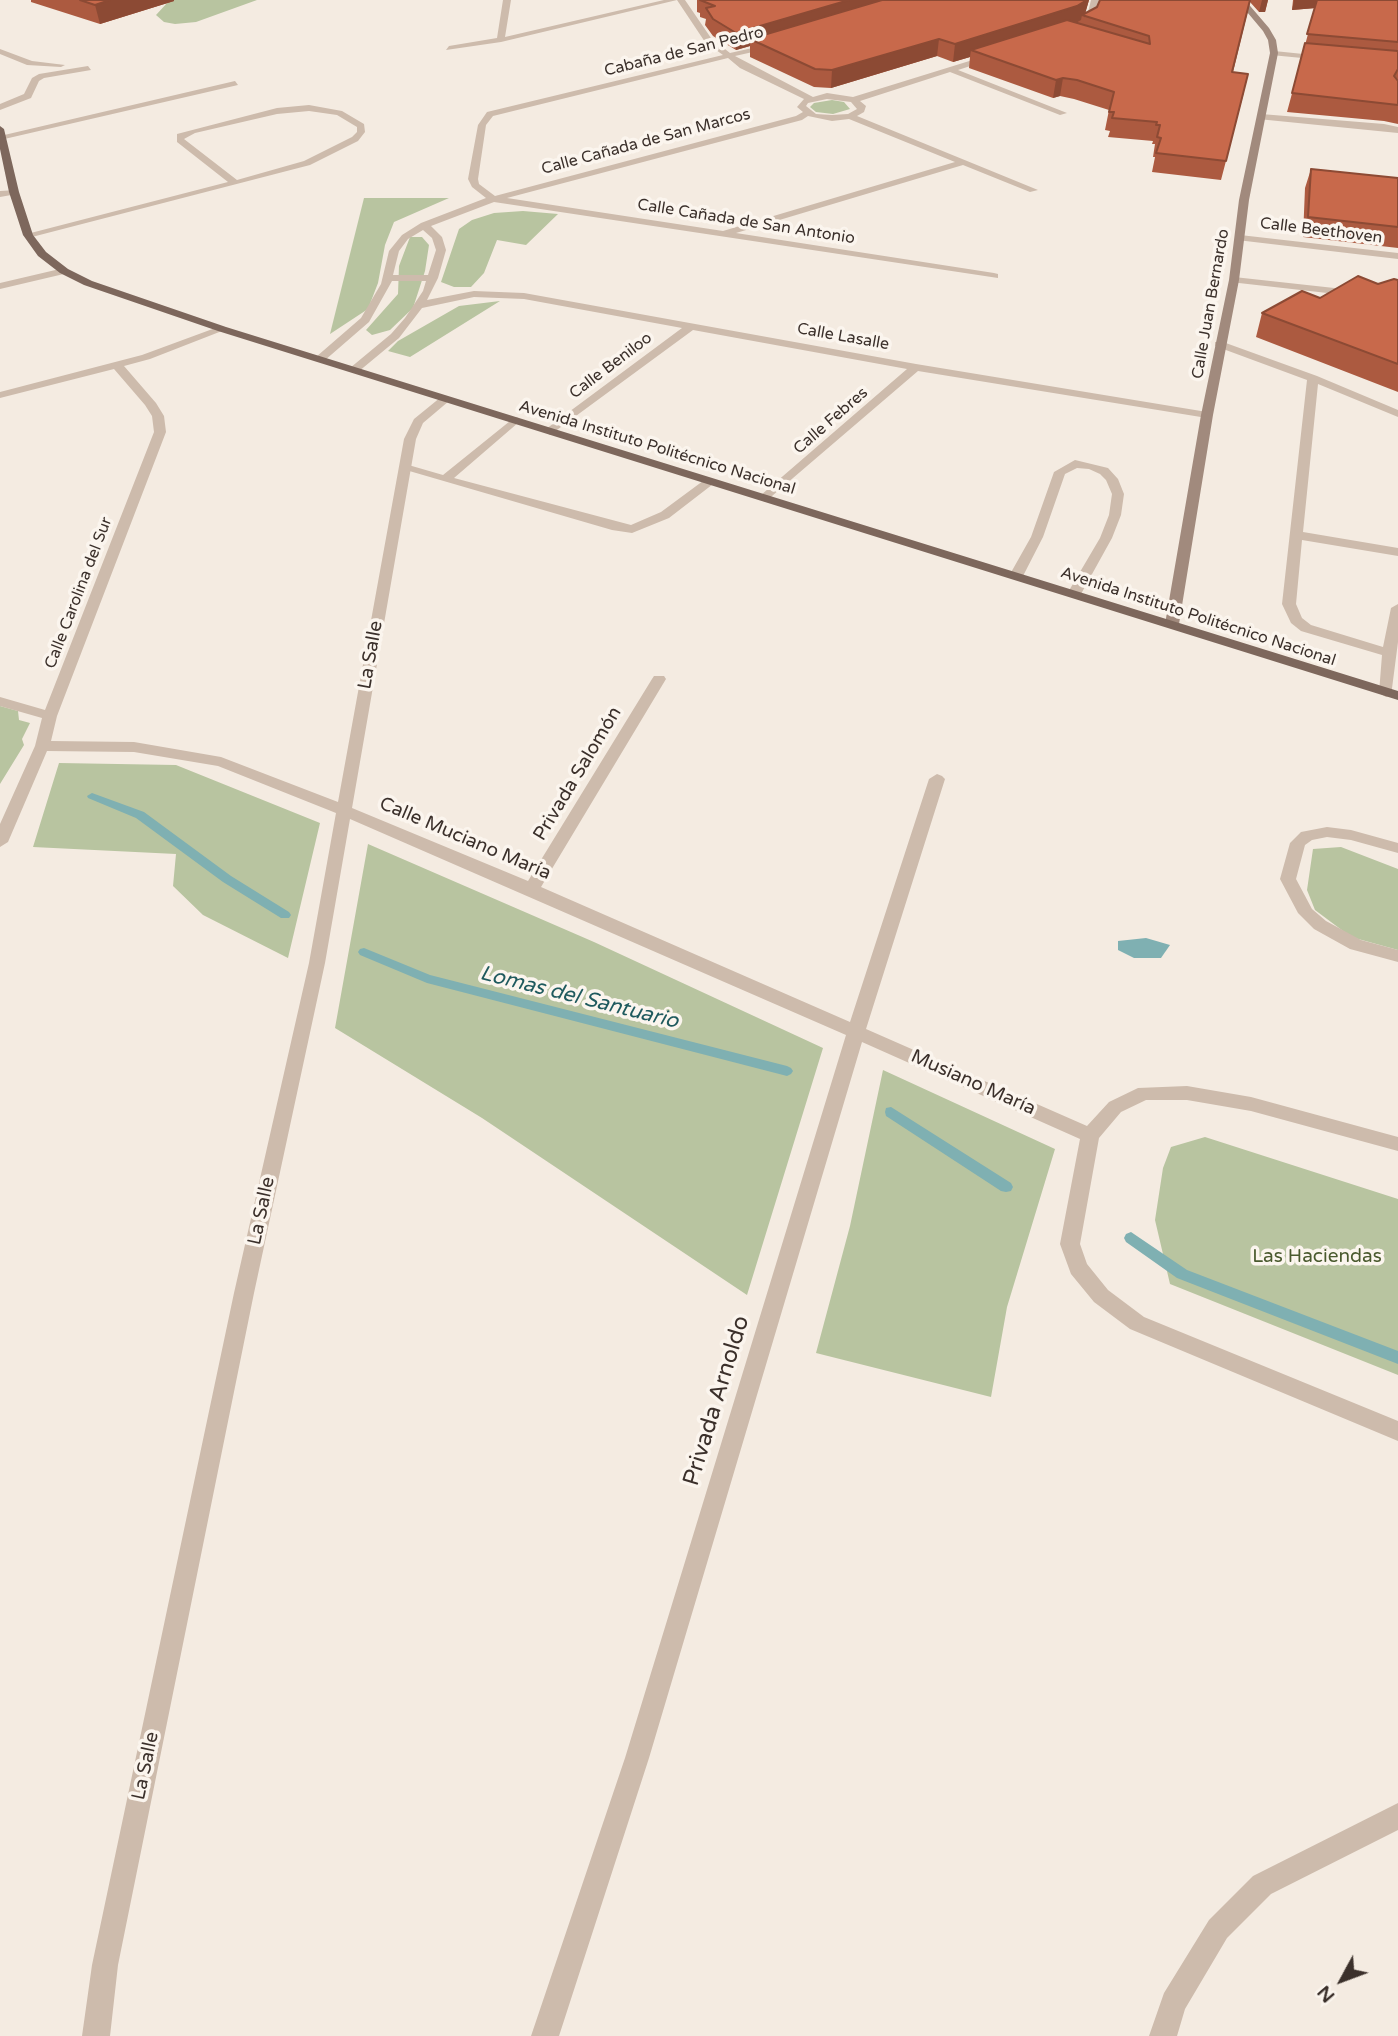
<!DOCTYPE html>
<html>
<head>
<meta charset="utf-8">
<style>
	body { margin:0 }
	#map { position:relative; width:1398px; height:2036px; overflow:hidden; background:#f4ebe1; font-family:"Varela Round",sans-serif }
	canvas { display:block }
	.north { position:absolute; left:1307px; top:1945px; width:70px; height:70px; -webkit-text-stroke:5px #fbf5ee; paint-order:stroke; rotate:229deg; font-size:19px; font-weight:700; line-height:28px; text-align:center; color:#3b302b }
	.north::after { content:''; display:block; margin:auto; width:24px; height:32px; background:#3b302b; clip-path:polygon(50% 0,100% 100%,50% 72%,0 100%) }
</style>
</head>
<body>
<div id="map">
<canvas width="1398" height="2036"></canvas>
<div class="north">N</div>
</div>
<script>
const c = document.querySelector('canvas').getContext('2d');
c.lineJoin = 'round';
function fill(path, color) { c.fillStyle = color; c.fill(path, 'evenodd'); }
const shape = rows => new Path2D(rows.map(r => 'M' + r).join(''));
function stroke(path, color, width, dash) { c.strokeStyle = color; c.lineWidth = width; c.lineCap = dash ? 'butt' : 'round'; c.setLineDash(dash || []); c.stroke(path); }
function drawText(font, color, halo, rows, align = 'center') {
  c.font = font + ' "Varela Round",sans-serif'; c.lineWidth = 7; c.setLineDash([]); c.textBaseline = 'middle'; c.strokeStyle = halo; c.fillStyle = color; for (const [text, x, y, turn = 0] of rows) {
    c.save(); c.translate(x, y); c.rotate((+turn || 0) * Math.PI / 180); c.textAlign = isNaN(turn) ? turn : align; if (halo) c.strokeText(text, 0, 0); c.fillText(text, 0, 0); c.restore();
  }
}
fill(shape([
	[164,0,257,0,196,22,175,24,164,22,156,15,168,2],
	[832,100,844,102,850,109,833,114,816,112,810,107,814,103],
	[364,198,449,198,394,222,385,245,378,283,368,309,330,334],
	[523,211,558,214,526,245,497,240,484,273,471,287,454,287,441,282,459,229,472,220,494,213],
	[410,237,422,237,429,245,425,271,413,308,390,330,372,335,366,330,398,294,399,266],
	[500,301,410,357,388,351,398,341,459,306],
	[0,706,18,711,19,720,30,723,22,739,24,745,0,784],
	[59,763,176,765,320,823,288,958,203,915,173,886,176,854,33,847],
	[368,844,594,942,823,1048,747,1295,482,1118,335,1028],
	[1341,847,1398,869,1398,950,1351,937,1315,910,1307,890,1313,849],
	[883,1070,1055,1149,1007,1307,991,1397,816,1353,850,1226],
	[1205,1137,1398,1199,1398,1375,1170,1284,1155,1220,1163,1168,1171,1147]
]), '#b8c4a0');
fill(shape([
	[1146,938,1170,945,1161,958,1134,958,1118,950,1118,941]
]), '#7fb0b2');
fill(shape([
	[92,793,144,812,231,876,289,912,291,915,289,918,281,918,223,882,136,818,88,798,87,796,92,793],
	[364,948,430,975,787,1066,791,1068,793,1071,791,1074,787,1076,427,983,360,955,358,952,360,949,364,948],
	[891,1107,1011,1183,1013,1187,1011,1191,1006,1192,1001,1191,886,1116,885,1112,886,1108,891,1107],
	[1131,1232,1187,1270,1398,1351,1398,1364,1177,1278,1126,1242,1124,1238,1126,1234,1131,1232]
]), '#7fb0b2');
fill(shape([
	[0,49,32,61,65,65,61,67,27,65,0,54,0,49],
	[88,66,91,70,44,78,39,81,31,98,0,110,0,104,24,94,32,78,39,74,88,66],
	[235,81,238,85,0,140,0,136,235,81],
	[309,105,342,111,364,124,365,132,358,141,310,165,28,238,23,235,228,182,177,142,177,134,277,108,309,105],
	[309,111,337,115,357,127,357,132,352,137,304,161,237,180,184,139,195,133,277,114,309,111],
	[1261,114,1384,124,1398,127,1398,133,1258,119,1261,114],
	[1234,277,1398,295,1398,301,1230,282,1230,278,1234,277],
	[1215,342,1223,342,1317,376,1398,410,1398,417,1318,384,1303,532,1398,548,1398,556,1302,540,1296,604,1302,618,1311,625,1383,647,1391,608,1398,604,1398,642,1391,696,1386,697,1379,693,1382,655,1301,631,1291,623,1282,604,1307,380,1215,346,1215,342],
	[515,417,519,418,519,422,454,478,631,525,661,512,707,478,717,481,669,518,632,533,612,530,399,468,405,464,443,475,515,417],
	[1075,460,1108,468,1118,479,1124,494,1121,515,1112,538,1081,594,1074,598,1067,594,1100,538,1109,515,1112,494,1106,480,1100,474,1089,469,1077,468,1065,474,1043,537,1023,576,1016,580,1009,576,1031,537,1054,472,1075,460]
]), '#cdbbac');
fill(shape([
	[503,0,511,0,505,37,664,0,685,0,711,38,730,53,775,43,775,47,735,56,813,97,827,93,853,97,992,54,995,58,958,70,1067,113,1060,115,950,72,860,101,866,106,864,112,857,116,1038,190,1030,192,963,165,736,233,994,273,998,274,998,278,494,202,431,226,442,237,446,250,438,278,427,300,474,291,524,293,916,364,1207,412,1213,415,1207,418,918,371,765,502,759,498,761,495,907,369,693,330,550,435,544,431,546,429,682,328,524,299,474,297,422,308,399,338,358,372,350,372,350,368,391,334,405,318,423,291,426,281,392,281,369,322,324,361,316,361,316,357,361,318,381,284,389,251,402,235,421,223,486,198,472,187,468,179,478,125,487,112,723,55,705,42,677,0,501,42,446,50,449,46,497,38,503,0],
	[728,58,740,68,804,99,797,107,803,112,796,116,495,196,479,184,478,179,486,125,493,116,728,58],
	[827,99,851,102,857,109,848,114,832,115,816,114,806,106,808,103,827,99],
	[808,116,832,121,849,119,955,162,723,231,507,198,802,120,808,116],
	[423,230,432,238,436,250,428,275,393,275,399,251,408,239,423,230],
	[1091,0,1099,0,1100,4,1093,21,1084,28,1078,28,1078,24,1086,20,1091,0],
	[1274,51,1323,56,1327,58,1323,60,1271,55,1274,51],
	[17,190,17,194,0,197,0,191,17,190],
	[1240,235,1398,253,1398,259,1237,240,1235,238,1240,235],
	[64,268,68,269,68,273,0,289,0,283,64,268],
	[218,327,227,329,150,359,124,366,156,403,164,416,166,432,57,716,51,741,134,742,221,757,338,802,404,439,414,419,441,397,449,397,449,401,423,423,416,439,352,808,528,881,652,679,654,676,664,676,666,679,541,887,850,1022,929,779,937,774,942,776,945,779,866,1029,1087,1126,1109,1102,1138,1088,1187,1086,1251,1097,1398,1137,1398,1151,1251,1111,1187,1100,1146,1100,1121,1112,1099,1138,1080,1244,1087,1264,1108,1290,1144,1317,1398,1421,1398,1441,1130,1329,1094,1302,1071,1274,1060,1244,1080,1139,862,1042,649,1758,559,2036,531,2036,625,1758,846,1035,350,819,325,963,254,1293,118,1965,110,2036,82,2036,92,1965,234,1293,309,963,336,813,218,766,134,752,47,751,8,842,0,847,0,824,35,746,42,718,0,706,0,697,45,710,154,432,152,416,145,405,114,369,0,398,0,392,142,355,218,327],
	[1327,827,1351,830,1398,843,1398,853,1351,840,1327,837,1312,840,1305,845,1296,879,1312,909,1326,921,1361,940,1398,950,1398,962,1350,949,1314,929,1298,913,1280,879,1290,843,1301,832,1327,827],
	[1398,1803,1398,1830,1271,1894,1227,1938,1185,2009,1177,2036,1149,2036,1164,1993,1209,1920,1253,1876,1398,1803]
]), '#cdbbac');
fill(shape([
	[1237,0,1245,0,1269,28,1276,40,1278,53,1249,200,1239,280,1213,415,1179,624,1172,628,1165,624,1201,415,1229,280,1239,200,1270,53,1268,40,1263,31,1237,0]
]), '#a18a7d');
fill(shape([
	[0,126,4,129,19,192,33,235,46,252,68,269,92,281,226,327,1398,691,1398,700,218,331,84,285,60,273,38,256,23,235,9,192,0,149,0,126]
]), '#7d675c');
fill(shape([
	[31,0,174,0,174,1,100,24,31,2],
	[697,0,1089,0,1085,13,1097,7,1100,0,1268,0,1265,12,1259,12,1250,2,1233,72,1244,92,1221,180,1152,172,1155,157,1153,157,1155,144,1152,144,1153,141,1108,137,1110,131,1105,130,1109,110,1074,99,1060,96,1053,98,969,68,970,57,953,62,937,56,831,88,814,87,750,57,750,46,736,50,713,36,705,25,706,19,700,17,700,13,697,12],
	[1293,0,1398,0,1398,124,1384,121,1287,112,1315,8,1292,10],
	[1311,169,1398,178,1398,248,1303,237,1305,188],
	[1398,280,1398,392,1256,337,1262,313,1378,284]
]), '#ac5a40');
fill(shape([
	[110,0,174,0,174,1,100,24,95,5],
	[849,0,907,0,750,39,750,46,736,50,736,33],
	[1087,0,1089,0,1084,18,1084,16,1082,15,1081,20,1074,24,971,50,970,57,953,62,955,44],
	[1262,0,1268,0,1265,12,1259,12],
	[1294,0,1318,0,1316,8,1292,10],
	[939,39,937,56,831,88,832,70],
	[1063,78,1060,96,1053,98,1056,80]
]), '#8c4a34');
const building = shape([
	[80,0,110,0,95,5,80,0],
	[700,0,849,0,736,33,713,19,706,8,715,6,700,0],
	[882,0,1087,0,1077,6,955,44,939,39,832,70,815,69,750,39,882,0],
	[1100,0,1250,0,1232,72,1248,74,1226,161,1156,153,1161,138,1157,137,1160,125,1156,125,1157,122,1112,118,1114,112,1109,112,1114,92,1077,80,1063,78,1056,80,971,50,1067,20,1150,44,1149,36,1082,15,1097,7,1100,0],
	[1317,0,1398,0,1398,42,1307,34,1317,0],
	[1305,43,1398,51,1398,69,1394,76,1398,81,1398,105,1292,93,1305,43],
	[1311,169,1398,178,1398,227,1308,217,1311,169],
	[1358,276,1378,284,1394,279,1398,280,1398,364,1262,313,1302,291,1320,298,1358,276]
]);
fill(building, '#c8694b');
stroke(building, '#8c4a34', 2);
drawText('16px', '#3b302b', '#fbf5ee', [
	["Cabaña de San Pedro",684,52,-14],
	["Calle Cañada de San Marcos",646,142,-15],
	["Calle Cañada de San Antonio",746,222,9],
	["Calle Beethoven",1321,231,7],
	["Calle Juan Bernardo",1211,304,-80],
	["Calle Lasalle",843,337,10],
	["Calle Beniloo",611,366,-37],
	["Calle Febres",831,421,-41],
	["Avenida Instituto Politécnico Nacional",657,448,17],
	["Calle Carolina del Sur",79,593,-69],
	["Avenida Instituto Politécnico Nacional",1198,617,18]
]);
drawText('19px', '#3b302b', '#fbf5ee', [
	["La Salle",371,655,-80],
	["Privada Salomón",578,774,-59],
	["Calle Muciano María",465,839,23],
	["Musiano María",973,1083,24],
	["La Salle",262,1211,-78],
	["La Salle",146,1766,-78]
]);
drawText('19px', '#4a5a2e', '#fbf5ee', [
	["Las Haciendas",1317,1257]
]);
drawText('italic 21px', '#1f5a5e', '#fbf5ee', [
	["Lomas del Santuario",579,998,14]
]);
drawText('23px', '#3b302b', '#fbf5ee', [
	["Privada Arnoldo",717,1401,-73]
]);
</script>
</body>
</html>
